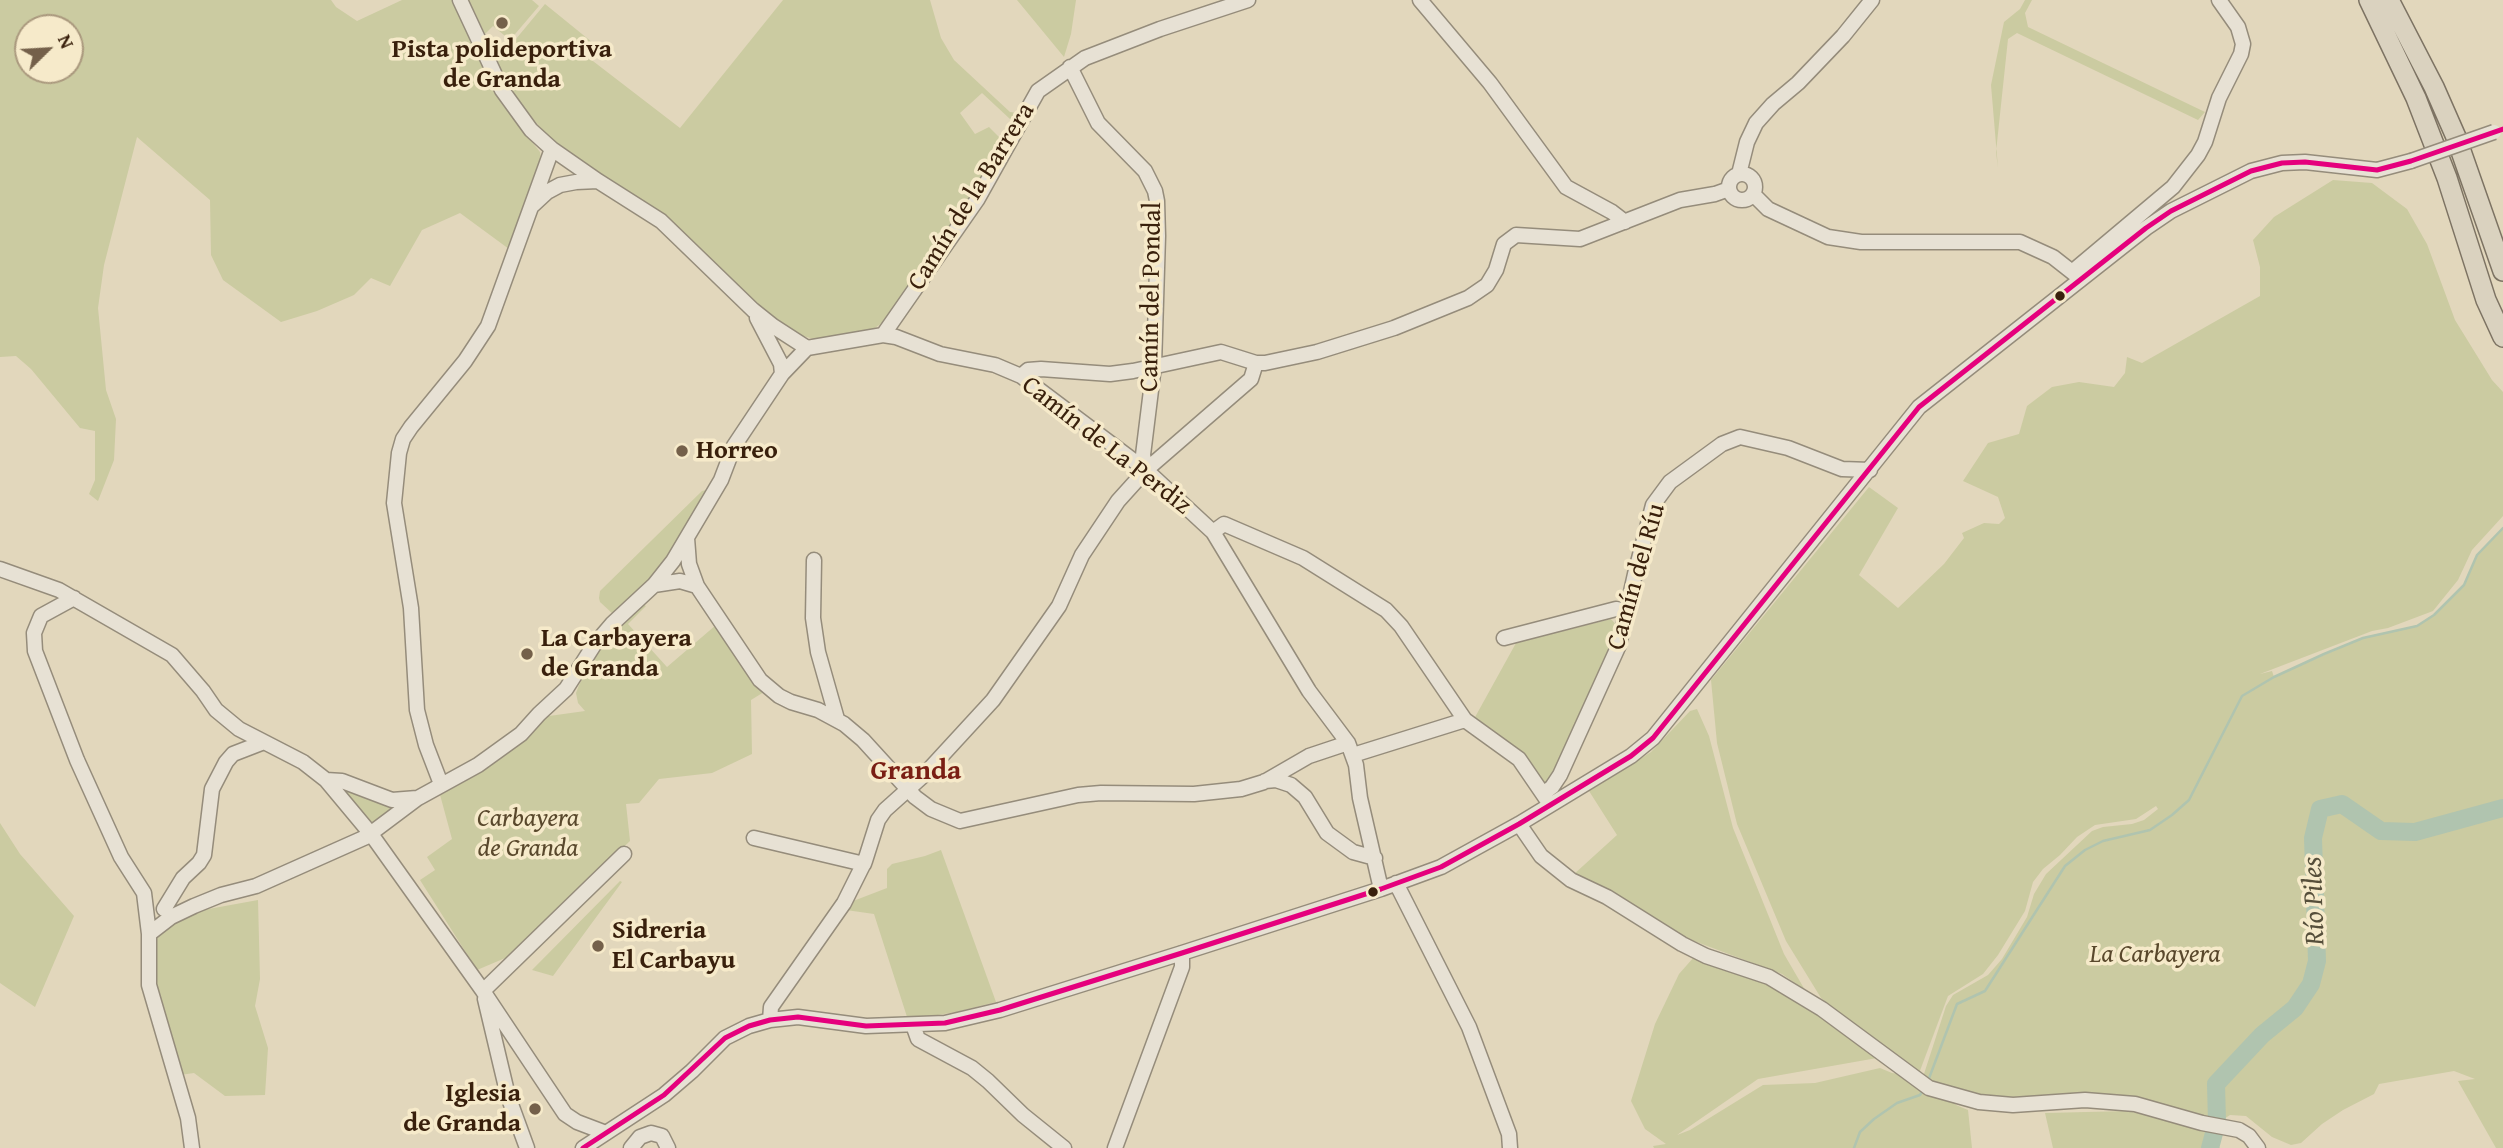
<!DOCTYPE html>
<html>
<head>
<meta charset="utf-8">
<style>
	body { margin:0 }
	#map { position:relative; width:2503px; height:1148px; overflow:hidden; background:#e2d7bc; font-family:"Gentium Book Plus",serif }
	canvas { display:block }
	.north { position:absolute; left:14px; top:14px; width:70px; height:70px; box-sizing:border-box; background:#f6eaca; border:2px solid #aa997e; border-radius:50%; rotate:66deg; font-size:19px; font-weight:700; line-height:28px; text-align:center; color:#39200c }
	.north::after { content:''; display:block; margin:auto; width:24px; height:32px; background:#74604a; clip-path:polygon(50% 0,100% 100%,50% 72%,0 100%) }
</style>
</head>
<body>
<div id="map">
<canvas width="2503" height="1148"></canvas>
<div class="north">N</div>
</div>
<script>
const c = document.querySelector('canvas').getContext('2d');
c.lineJoin = 'round';
function fill(path, color) { c.fillStyle = color; c.fill(path, 'evenodd'); }
const shape = rows => new Path2D(rows.map(r => 'M' + r).join(''));
function stroke(path, color, width, dash) { c.strokeStyle = color; c.lineWidth = width; c.lineCap = dash ? 'butt' : 'round'; c.setLineDash(dash || []); c.stroke(path); }
function drawText(font, color, halo, rows, align = 'center') {
  c.font = font + ' "Gentium Book Plus",serif'; c.lineWidth = 7; c.setLineDash([]); c.textBaseline = 'middle'; c.strokeStyle = halo; c.fillStyle = color; for (const [text, x, y, turn = 0] of rows) {
    c.save(); c.translate(x, y); c.rotate((+turn || 0) * Math.PI / 180); c.textAlign = isNaN(turn) ? turn : align; if (halo) c.strokeText(text, 0, 0); c.fillText(text, 0, 0); c.restore();
  }
}
fill(shape([
	[0,0,331,0,336,7,357,21,402,0,453,0,501,103,540,152,541,160,509,249,460,213,422,230,390,286,371,278,354,295,317,311,281,322,223,280,211,255,210,200,137,137,104,265,98,308,106,390,116,419,114,460,98,501,89,494,95,480,95,431,80,428,31,369,16,356,0,357],
	[28,28,70,28,70,70,28,70],
	[469,0,532,0,539,6,510,40,493,26,485,34],
	[783,0,930,0,941,38,954,60,1010,112,1018,113,1017,117,1010,119,982,93,960,113,975,134,989,127,1004,142,977,192,885,321,869,332,817,340,796,334,748,299,554,144,510,91,496,63,545,4,598,47,589,58,680,128],
	[1017,0,1076,0,1071,34,1064,57],
	[2025,0,2032,0,2025,13,2028,27,2205,112,2198,120,2017,33,2008,39,1996,152,1998,168,1991,85,2004,22,2020,9],
	[2333,180,2372,183,2407,209,2427,244,2455,320,2492,380,2503,392,2503,516,2472,550,2458,580,2433,611,2388,628,2372,631,2260,674,2272,671,2274,677,2363,638,2417,626,2434,615,2464,585,2477,555,2503,528,2503,1148,2496,1148,2458,1081,2475,1079,2454,1071,2379,1084,2374,1094,2343,1110,2322,1124,2301,1143,2291,1145,2272,1137,2246,1116,2230,1115,2205,1131,2220,1148,2053,1148,2045,1113,2128,1111,2168,1120,2135,1104,2013,1105,1950,1096,1956,1105,1968,1110,1972,1148,1654,1148,1653,1146,1666,1144,1645,1129,1631,1101,1655,1024,1679,974,1694,957,1703,963,1758,979,1801,1003,1877,1058,1758,1079,1677,1135,1690,1130,1763,1085,1815,1083,1880,1068,1892,1073,1923,1077,1946,1006,1953,995,1988,975,2002,959,2027,917,2034,894,2046,874,2092,831,2103,827,2132,824,2144,820,2158,809,2156,806,2136,819,2095,825,2077,837,2060,855,2043,869,2033,882,2025,911,1998,955,1983,974,1948,996,1918,1076,1821,998,1786,941,1737,824,1717,743,1711,680,1869,487,1898,508,1859,575,1898,608,1944,564,1964,538,1962,533,1984,523,1999,524,2005,518,1998,497,1963,481,1988,443,2019,434,2027,406,2052,387,2079,382,2114,387,2125,373,2127,357,2142,363,2260,296,2260,267,2253,240,2274,217],
	[706,490,708,492,665,564,651,580,613,614,600,602,599,598,600,591,702,491],
	[641,603,646,606,628,624,667,667,716,625,764,692,751,700,752,754,712,773,659,779,639,803,626,804,630,841,510,956,477,970,420,880,435,870,427,857,452,839,439,791,499,760,527,739,542,717,585,711,578,703,576,693,579,685,599,648],
	[1611,619,1619,628,1611,651,1550,783,1544,782,1524,753,1474,719,1516,643],
	[1697,709,1709,736,1733,828,1784,954,1805,990,1782,974,1686,938,1645,913,1573,875,1617,835,1589,791,1651,752,1690,711],
	[346,789,400,805,373,823,346,793],
	[0,823,20,854,74,916,35,1007,0,983],
	[941,850,996,1002,956,1012,908,1020,874,914,846,910,848,903,887,888,887,869,892,864,925,856],
	[620,881,622,882,553,976,532,970],
	[258,900,260,979,255,1006,268,1048,265,1095,225,1096,194,1073,180,1075,153,984,153,939,179,920,203,910]
]), '#cbcba1');
stroke(shape([
	[1928,1081,1957,1004,1985,991,2065,866,2085,850,2103,841,2150,830,2172,815,2189,800,2242,696,2274,677,2324,654,2363,638,2417,626,2434,615,2464,585,2477,555,2503,528],
	[1854,1148,1860,1132,1874,1119,1897,1103,1920,1095,1923,1090]
]), '#b0c4af', 2.5);
stroke(shape([
	[2210,1148,2217,1122,2216,1084,2262,1035,2295,1008,2311,984,2317,961,2313,838,2320,809,2342,804,2381,831,2415,832,2503,808]
]), '#b0c4af', 18);
const minor = shape([
	[460,0,502,90,531,130,552,149,598,181,661,221,753,310,773,326,807,348,883,335,896,337,940,354,995,365,1021,376,1146,470,1213,532,1309,691,1348,743,1356,765,1360,798,1381,889],
	[1420,0,1490,83,1566,187,1612,212,1625,222],
	[1070,67,1098,123,1145,171,1155,191,1157,201,1158,236,1154,366,1143,455,1146,470],
	[1739,174,1747,142,1756,123,1773,104,1798,83,1843,36,1872,0],
	'1729 187a13 13 0 1 1 26 0a13 13 0 1 1-26 0Z',
	[1753,194,1768,209,1828,237,1861,242,2020,242,2053,257,2081,279],
	[533,205,547,192,560,185,576,182,598,181],
	[2073,271,2173,187,2198,155,2205,142,2219,98,2241,54,2243,44,2238,27,2219,0],
	[757,318,781,364,782,374],
	[883,335,977,200,1038,91,1085,58,1160,29,1248,0],
	[1021,376,1028,370,1041,369,1110,374,1133,371,1221,352,1256,363],
	[1213,532,1224,524,1303,558,1386,610,1401,626,1465,720,1519,759,1547,800],
	[687,538,689,564,697,586,760,680,779,696,791,702,818,710,844,724,863,740,915,797,931,809,960,821,1078,795,1101,793,1194,794,1241,789,1264,782,1309,756,1348,743],
	[814,560,813,618,818,652,837,719],
	[0,569,59,590,172,655,203,691,216,710,239,729,303,762,326,780,371,834,483,991,565,1114,577,1122,606,1133],
	[654,585,680,581,697,586],
	[74,598,41,616,34,633,35,651,77,760,121,857,144,893,149,934,149,985,188,1118,192,1148],
	[1504,638,1616,609,1627,611],
	[1353,755,1465,720],
	[326,780,342,781,392,800,417,798],
	[1265,781,1276,780,1291,785,1305,797,1327,833,1353,852,1375,858],
	[441,784,426,745,417,710,411,608,394,503,399,453,403,439,411,427,465,361,488,326,552,149],
	[1544,793,1552,787,1560,775,1619,645,1635,574,1653,505,1670,482,1722,444,1740,437,1788,448,1842,469,1870,470],
	[1519,824,1541,856,1571,880,1607,897,1682,944,1706,956,1769,977,1822,1009,1929,1088,1979,1102,2013,1105,2085,1100,2135,1104,2202,1123,2239,1130,2249,1136,2258,1148],
	[754,838,864,864],
	[1396,883,1469,1027,1509,1134,1510,1148],
	[164,909,183,878,199,863,204,855,212,789,226,762,233,754,264,742],
	[149,934,171,917,194,906,221,895,256,886,366,837,418,798,478,765,521,734,539,714,566,689,594,645,612,624,654,585,673,561,721,480,734,446,782,374,807,348],
	[483,991,624,854],
	[485,999,508,1096,527,1148],
	[770,1020,771,1007,844,903,865,861,878,820,885,810,924,775,993,700,1059,606,1082,555,1118,501,1146,470,1251,379,1256,363,1265,363,1317,352,1394,328,1468,298,1487,285,1496,270,1504,244,1516,235,1580,239,1680,200,1715,194,1729,189],
	[913,1025,918,1039,972,1068,988,1081,1023,1115,1064,1148],
	[583,1148,664,1095,692,1071,725,1038,749,1026,770,1020,798,1017,866,1026,945,1023,1000,1010,1182,953,1381,889,1441,867,1519,824,1631,756,1653,738,1919,407,2146,228,2171,211,2251,171,2282,163,2305,162,2377,170,2411,161],
	[631,1148,640,1137,651,1133,662,1136,668,1148],
	[1115,1148,1182,967,1182,953]
]);
const highway = shape([
	[2369,0,2416,98,2447,178,2486,300,2503,337],
	[2389,0,2434,87,2456,137,2503,271]
]);
stroke(minor, '#958c7b', 17);
stroke(highway, '#7d7363', 22);
stroke(minor, '#e7e1d4', 14);
stroke(highway, '#dad2bf', 19);
const minorBridge = shape([
	[2411,161,2494,132]
]);
stroke(minorBridge, '#958c7b', 17, []);
stroke(minorBridge, '#e7e1d4', 14);
stroke(shape([
	[583,1148,664,1095,725,1038,749,1026,770,1020,798,1017,866,1026,945,1023,1000,1010,1182,953,1381,889,1441,867,1519,824,1631,756,1653,738,1919,407,2146,228,2171,211,2251,171,2282,163,2305,162,2377,170,2411,161,2503,129]
]), '#e5007d', 5);
for (const [x, y, r, color] of [
	[502,23,7,"#74604a"],
	[2060,296,6,"#39200c"],
	[682,451,7,"#74604a"],
	[527,654,7,"#74604a"],
	[1373,892,6,"#39200c"],
	[598,946,7,"#74604a"],
	[535,1109,7,"#74604a"]
]) { const dot = new Path2D(); dot.arc(x, y, r, 0, 2 * Math.PI); c.fillStyle = color; c.fill(dot); stroke(dot, '#f6eaca', 2.5); }
drawText('bold 26px', '#39200c', '#f6eaca', [
	["Pista polideportiva",502,50,"center"],
	["de Granda",502,80,"center"],
	["Horreo",696,451],
	["La Carbayera",541,639],
	["de Granda",541,669],
	["Sidreria",612,931],
	["El Carbayu",612,961],
	["Iglesia",521,1094,"right"],
	["de Granda",521,1124,"right"]
], 'left');
drawText('26px', '#39200c', '#f6eaca', [
	["Camín de la Barrera",972,197,-58],
	["Camín del Pondal",1152,297,-89],
	["Camín de La Perdiz",1106,446,38],
	["Camín del Ríu",1637,577,-74]
]);
drawText('italic 26px', '#59482c', '#f6eaca', [
	["Carbayera",528,819],
	["de Granda",528,849],
	["La Carbayera",2155,955]
]);
drawText('bold 28px', '#7a1f14', '#f6eaca', [
	["Granda",916,772]
]);
drawText('italic 28px', '#564f3b', '#f6eaca', [
	["Río Piles",2315,901,-92]
]);
</script>
</body>
</html>
